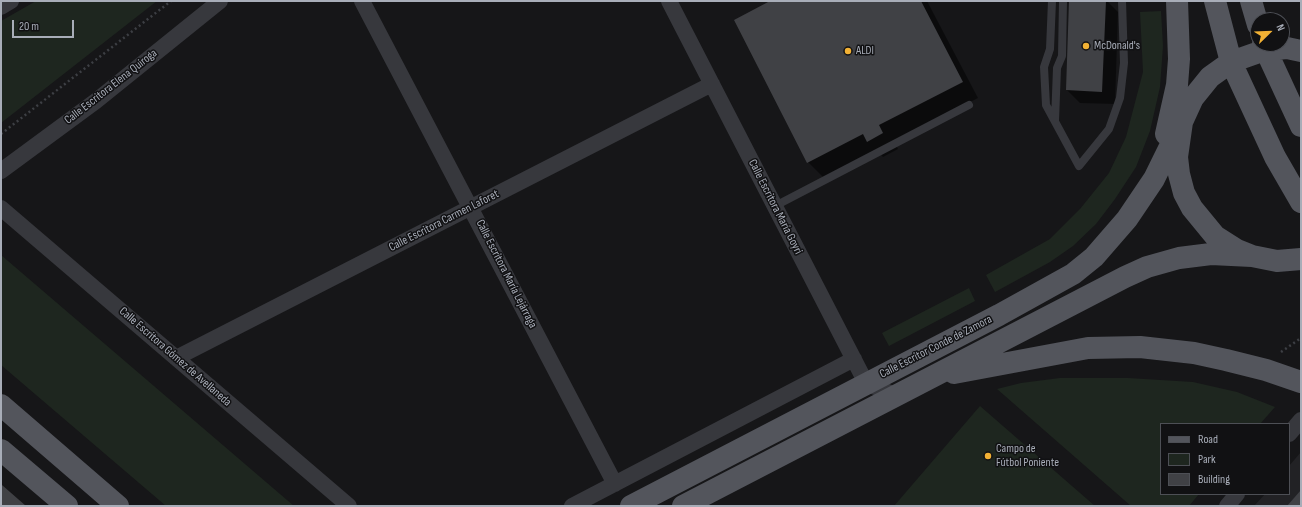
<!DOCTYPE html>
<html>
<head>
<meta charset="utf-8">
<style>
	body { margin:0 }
	#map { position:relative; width:1302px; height:507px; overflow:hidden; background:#161618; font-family:"Sofia Sans Condensed",sans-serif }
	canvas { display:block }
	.frame { position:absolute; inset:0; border:2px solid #a8adb8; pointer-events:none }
	.legend { position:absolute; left:1160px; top:423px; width:130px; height:72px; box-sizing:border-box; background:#111113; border:1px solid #4d4f55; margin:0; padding:5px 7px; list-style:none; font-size:12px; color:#a8adb8 }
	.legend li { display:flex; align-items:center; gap:8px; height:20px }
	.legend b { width:20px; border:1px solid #4d4f55 }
	.north { position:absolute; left:1250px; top:12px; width:40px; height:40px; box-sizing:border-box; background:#111113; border:1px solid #4d4f55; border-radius:50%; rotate:67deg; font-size:11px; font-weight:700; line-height:16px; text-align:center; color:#a8adb8 }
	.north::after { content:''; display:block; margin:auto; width:14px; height:18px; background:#f2b134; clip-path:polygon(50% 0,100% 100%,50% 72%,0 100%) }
	.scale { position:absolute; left:12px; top:20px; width:62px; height:18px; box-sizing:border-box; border:2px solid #a8adb8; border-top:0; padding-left:5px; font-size:12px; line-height:14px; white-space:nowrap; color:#a8adb8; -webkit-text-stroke:3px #111113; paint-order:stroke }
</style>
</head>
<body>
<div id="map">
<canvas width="1302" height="507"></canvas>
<div class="frame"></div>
<ul class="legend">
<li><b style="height:5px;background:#53555c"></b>Road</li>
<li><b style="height:11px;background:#1e261f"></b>Park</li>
<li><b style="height:11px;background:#404145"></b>Building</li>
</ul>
<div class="north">N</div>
<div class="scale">20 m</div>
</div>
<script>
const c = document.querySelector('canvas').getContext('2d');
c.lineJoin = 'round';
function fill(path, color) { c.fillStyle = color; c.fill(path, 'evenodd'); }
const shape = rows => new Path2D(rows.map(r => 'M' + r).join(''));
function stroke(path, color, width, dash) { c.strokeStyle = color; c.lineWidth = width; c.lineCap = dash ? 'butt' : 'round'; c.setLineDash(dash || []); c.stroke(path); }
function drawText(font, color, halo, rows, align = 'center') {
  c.font = font + ' "Sofia Sans Condensed",sans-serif'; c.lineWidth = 3; c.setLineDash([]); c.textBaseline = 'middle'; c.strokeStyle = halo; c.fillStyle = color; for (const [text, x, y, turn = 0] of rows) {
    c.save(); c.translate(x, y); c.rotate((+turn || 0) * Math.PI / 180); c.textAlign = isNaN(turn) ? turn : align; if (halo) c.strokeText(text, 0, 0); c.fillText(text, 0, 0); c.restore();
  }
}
fill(shape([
	[1301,452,1301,506,1254,506,1265,494,1289,494,1289,466]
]), '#222225');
fill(shape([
	[36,1,157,1,1,123,1,21],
	[1161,11,1163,46,1160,87,1150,131,1136,167,1115,199,1096,224,1073,246,1050,262,995,292,986,275,1050,239,1080,209,1109,173,1126,137,1143,72,1140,12],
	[1,255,294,506,166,506,1,365],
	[969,288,975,301,889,346,882,333],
	[1060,378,1128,378,1193,382,1237,392,1275,407,1260,424,1161,424,1161,494,1199,494,1189,506,1131,506,997,389,1021,383],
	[980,406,1095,506,894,506]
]), '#1e261f');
fill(shape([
	[772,1,927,1,978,98,894,141,898,149,883,157,877,150,824,178,808,162],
	[1070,1,1107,1,1118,12,1115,104,1080,103,1067,90],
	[2,487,25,506,1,506]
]), '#0007');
fill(shape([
	[770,1,921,1,963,82,879,125,883,133,867,142,863,134,807,163,734,20],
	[1069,1,1106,1,1102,92,1066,90],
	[2,485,26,506,1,506],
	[1301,490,1301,506,1287,506]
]), '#404145');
stroke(shape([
	[1,134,171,1],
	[1281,352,1301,338]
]), '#3d3f44', 2.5, [2, 3]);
stroke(shape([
	[1052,1,1050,49,1044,67,1046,105,1079,166,1109,129,1120,98,1124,63,1122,1],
	[1055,121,1057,68,1062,56,1063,1],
	[775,206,969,105]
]), '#37383d', 8);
stroke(shape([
	[362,1,615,484],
	[669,1,866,383,897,396],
	[1,7,11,1],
	[1,171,96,101,220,1],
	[1,208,349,506],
	[176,358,712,84],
	[1289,434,1301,420],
	[572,506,854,359],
	[1227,506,1237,494]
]), '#37383d', 16);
stroke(shape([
	[1215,1,1231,62,1275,157,1301,202],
	[1251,1,1258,25],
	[1263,44,1301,126],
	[1301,51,1287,48,1265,50,1231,62,1210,77,1193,98,1182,122,1177,157,1179,174,1184,193,1192,208,1215,236,1237,250,1252,256,1277,261,1301,259],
	[1166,134,1177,85,1179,59,1177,1],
	[954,373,1088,348,1140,347,1194,353,1226,360,1266,370,1301,382],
	[1,405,118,506],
	[1,450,67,506],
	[631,506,999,315,1073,274,1094,257,1127,219,1154,179,1182,122],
	[683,506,1125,277,1147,267,1179,258,1211,254,1252,256]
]), '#53555c', 22);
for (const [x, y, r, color] of [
	[1086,46,4,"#f2b134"],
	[848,51,4,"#f2b134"],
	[988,456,4,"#f2b134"]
]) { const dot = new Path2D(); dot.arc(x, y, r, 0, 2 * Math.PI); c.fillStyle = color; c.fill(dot); stroke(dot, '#111113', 1.5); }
drawText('12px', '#a8adb8', '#111113', [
	["McDonald's",1094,46],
	["ALDI",856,51],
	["Campo de",996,449],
	["Fútbol Poniente",996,463]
], 'left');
drawText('12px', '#a8adb8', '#111113', [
	["Calle Escritora Elena Quiroga",111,87,-38],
	["Calle Escritora María Goyri",775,207,63],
	["Calle Escritora Carmen Laforet",444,221,-27],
	["Calle Escritora María Lejárraga",506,274,63],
	["Calle Escritor Conde de Zamora",936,347,-27],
	["Calle Escritora Gómez de Avellaneda",175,357,41]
]);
</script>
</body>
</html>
